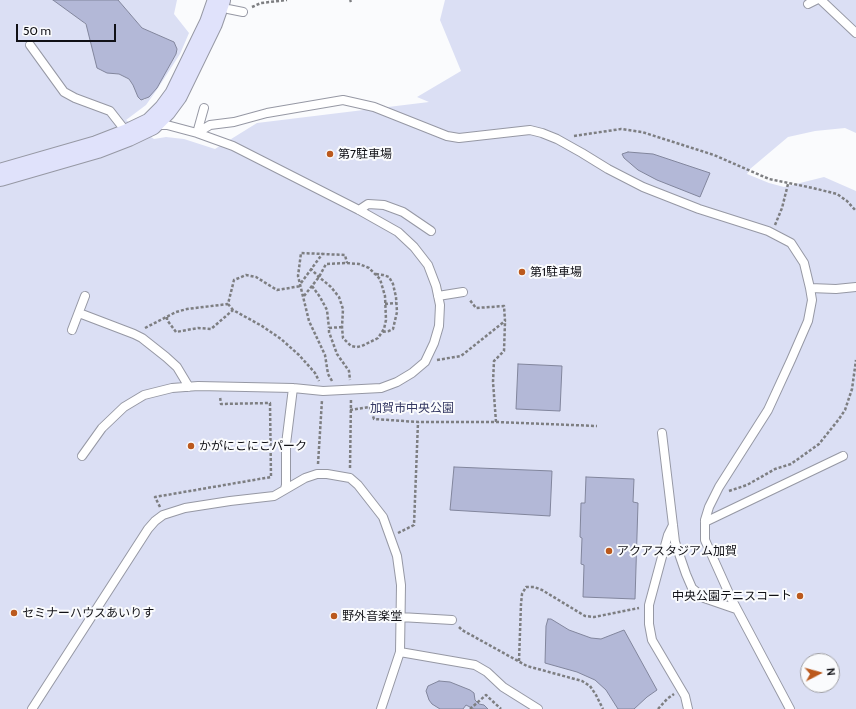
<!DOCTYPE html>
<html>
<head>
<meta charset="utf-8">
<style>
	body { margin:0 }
	#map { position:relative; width:856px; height:709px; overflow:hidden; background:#fafbfd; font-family:Cabin,sans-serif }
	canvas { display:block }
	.north { position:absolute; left:800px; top:653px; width:40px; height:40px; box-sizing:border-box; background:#fafbfd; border:1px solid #9d9da1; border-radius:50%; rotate:84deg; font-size:11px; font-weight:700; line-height:16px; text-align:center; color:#111116 }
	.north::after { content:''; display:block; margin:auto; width:14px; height:18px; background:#bb591d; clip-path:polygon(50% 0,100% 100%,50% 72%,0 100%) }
	.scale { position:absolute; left:16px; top:24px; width:100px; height:18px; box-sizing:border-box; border:2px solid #111116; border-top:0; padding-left:5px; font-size:12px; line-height:14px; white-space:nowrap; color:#111116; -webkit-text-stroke:3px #fafbfd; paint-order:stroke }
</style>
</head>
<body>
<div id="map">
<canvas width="856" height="709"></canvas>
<div class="north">N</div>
<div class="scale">50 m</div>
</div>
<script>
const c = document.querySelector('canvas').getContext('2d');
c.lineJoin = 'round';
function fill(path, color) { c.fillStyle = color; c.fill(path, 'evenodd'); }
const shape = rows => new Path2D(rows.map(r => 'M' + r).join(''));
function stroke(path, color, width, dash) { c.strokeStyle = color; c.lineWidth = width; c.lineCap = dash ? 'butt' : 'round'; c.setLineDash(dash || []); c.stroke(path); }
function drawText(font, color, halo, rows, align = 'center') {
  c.font = font + ' Cabin,"Noto Sans JP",sans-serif'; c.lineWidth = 4; c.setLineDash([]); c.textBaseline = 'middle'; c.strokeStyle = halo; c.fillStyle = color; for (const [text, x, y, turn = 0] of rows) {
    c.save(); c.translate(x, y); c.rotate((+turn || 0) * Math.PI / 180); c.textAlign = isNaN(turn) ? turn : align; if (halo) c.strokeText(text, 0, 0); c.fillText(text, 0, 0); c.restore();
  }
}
fill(shape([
	[0,0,53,0,77,16,87,26,100,70,119,74,129,79,144,100,157,88,176,54,177,49,173,42,142,28,118,0,177,0,174,14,189,33,180,54,158,88,146,105,126,120,154,139,166,137,184,139,215,149,257,123,429,102,417,97,461,71,440,20,445,0,856,0,856,133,845,128,815,131,788,137,750,169,747,174,769,183,784,187,824,177,856,191,856,709,0,709],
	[808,661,832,661,832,685,808,685]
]), '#dbdff4');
const water = shape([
	[53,0,118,0,142,28,174,42,177,49,176,54,157,88,149,97,141,100,138,97,133,85,129,79,119,74,107,73,97,68,86,24,53,0],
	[628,152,653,154,710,173,700,197,657,180,638,170,624,158,622,154,628,152],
	[518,364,562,366,560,411,516,409,518,364],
	[454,467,552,471,550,516,450,510,454,467],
	[586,477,634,479,633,502,638,503,635,599,583,597,584,565,581,564,582,538,580,537,581,503,585,503,586,477],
	[548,619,551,619,569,630,591,638,601,639,624,630,657,690,647,697,634,709,618,709,606,690,595,680,577,672,545,663,546,626,548,619],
	[439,681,450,682,470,690,474,693,475,700,479,704,484,705,488,709,474,709,466,705,463,709,440,709,432,704,429,700,426,691,428,686,439,681]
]);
fill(water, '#b3b8d7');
stroke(water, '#82869d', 1);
const lane = shape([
	[821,0,856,33],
	[218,4,228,9,243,12],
	[808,4,816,0],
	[30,45,64,92,75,98,110,111,128,134],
	[204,108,197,133,210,125,234,122,267,113,343,100,374,107,447,136,459,138,530,130,542,133,557,139,582,153,608,169,643,187,699,209,768,231,791,243,804,263,810,288,812,300,808,321,791,360,768,410,719,487,709,507,705,520,705,540,731,598,790,709],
	[359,210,368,204,384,205,403,212,431,231],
	[810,288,836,289,856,287],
	[438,296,463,292],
	[79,313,134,334,142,338,166,357,177,367,189,387],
	[72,330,85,296],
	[662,433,675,542,686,574,692,588,704,598,736,609],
	[82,456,102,428,124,407,144,395,172,388,198,386,293,388,323,391,381,388,397,382,412,373,425,362,434,343,439,326,440,305,436,286,428,265,414,247,398,232,359,210,233,146,197,133,167,125,155,125],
	[285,489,286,485,286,444,293,388],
	[705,522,843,456],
	[673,525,668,535,663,553,649,605,649,624,652,640,685,696,688,709],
	[400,617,452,620],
	[400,652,475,665,487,672,503,687,538,709],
	[32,709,148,529,155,521,163,515,185,508,230,501,274,496,305,478,317,474,327,474,350,478,358,485,383,517,397,556,401,585,400,652,381,709]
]);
const secondary = shape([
	[0,175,97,147,128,135,151,124,165,110,176,95,211,23,219,0]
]);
stroke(lane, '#9698a4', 10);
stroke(secondary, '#9698a4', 24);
stroke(shape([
	[350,0,351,2],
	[252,7,261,3,287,0],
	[574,136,621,129,642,132,714,155,769,179,813,188,837,194,847,201,856,211],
	[775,225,782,208,788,184],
	[376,274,383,275,389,277,393,284,396,297,397,312,393,329,389,331,382,332],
	[301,283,323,253],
	[312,286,320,297,327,310,329,328],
	[304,296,319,277,326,264,347,263,359,264,369,268,380,279,385,296,386,320,384,329,378,338,362,346,357,347,351,346,343,338,342,327,343,309,339,297,331,287,319,277,311,269],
	[228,304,233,310],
	[385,304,396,303],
	[167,317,167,320,176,332,198,328,211,329,233,310,262,326,281,339,299,355,315,373,319,381],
	[342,327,329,328,329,332,337,354,349,371,350,380],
	[145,328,176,312,187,309,228,304,234,280,246,275,256,277,277,290,301,286],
	[437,360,461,356,505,321,504,306,476,308,469,299],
	[332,381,328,374,325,355,309,321,298,276,301,253,345,255,347,263],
	[350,410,370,407,374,419,418,422,496,422,597,426],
	[496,422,493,382,494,361,504,351,505,322],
	[318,464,322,400],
	[350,468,351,399],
	[729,491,747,485,775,469,791,464,819,444,839,419,845,410,852,389,856,360],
	[160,507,155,497,271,477,270,403,221,404,220,397],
	[398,533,414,525,418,422],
	[459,627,462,630,527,666,582,681,590,686,596,695,603,709],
	[519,661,521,604,522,594,526,587,534,587,542,590,585,616,594,617,639,608],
	[470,709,486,695,501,709],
	[658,709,667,699,674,694]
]), '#7d7e81', 2.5, [3, 2]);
stroke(lane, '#fff', 8);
stroke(secondary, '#e0e2fb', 22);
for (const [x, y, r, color] of [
	[330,154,4,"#bb591d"],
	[522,272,4,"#bb591d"],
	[191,446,4,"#bb591d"],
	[609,551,4,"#bb591d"],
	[800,596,4,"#bb591d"],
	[14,613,4,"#bb591d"],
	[334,616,4,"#bb591d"]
]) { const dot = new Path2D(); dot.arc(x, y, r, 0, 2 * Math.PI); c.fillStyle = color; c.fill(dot); stroke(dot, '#fafbfd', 1.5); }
drawText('12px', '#111116', '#fafbfd', [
	["第7駐車場",338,154],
	["第1駐車場",530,272],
	["かがにこにこパーク",199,446],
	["アクアスタジアム加賀",617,551],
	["中央公園テニスコート",792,596,"right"],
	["セミナーハウスあいりす",22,613],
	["野外音楽堂",342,616]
], 'left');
drawText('12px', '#353963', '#fafbfd', [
	["加賀市中央公園",412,408]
]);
</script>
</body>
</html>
